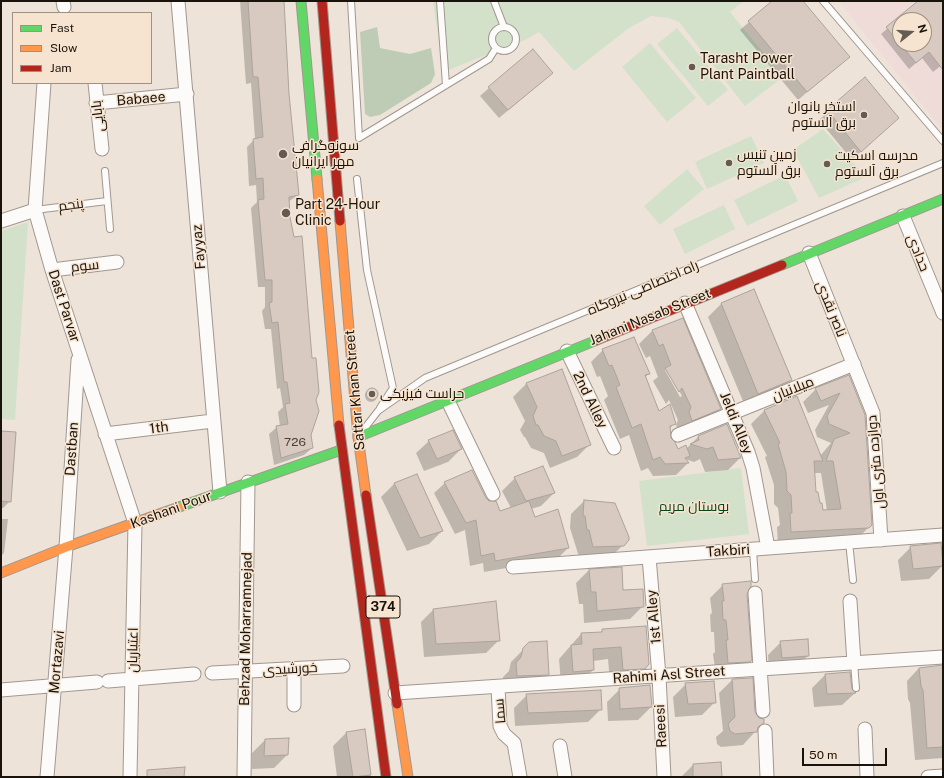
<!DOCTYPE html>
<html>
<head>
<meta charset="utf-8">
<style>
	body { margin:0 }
	#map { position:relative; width:944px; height:778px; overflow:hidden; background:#eee3d8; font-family:"Public Sans",sans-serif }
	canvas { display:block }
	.frame { position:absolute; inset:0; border:2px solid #19130c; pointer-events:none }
	.legend { position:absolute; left:12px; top:12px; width:140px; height:72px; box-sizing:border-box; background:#f6e4d0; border:1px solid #9e9082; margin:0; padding:5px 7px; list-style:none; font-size:12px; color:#19130c }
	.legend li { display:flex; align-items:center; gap:8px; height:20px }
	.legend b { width:20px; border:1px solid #9e9082 }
	.north { position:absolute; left:892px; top:12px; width:40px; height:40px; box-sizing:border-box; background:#f6e4d0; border:1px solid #9e9082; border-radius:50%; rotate:73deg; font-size:11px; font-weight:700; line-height:16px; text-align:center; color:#19130c }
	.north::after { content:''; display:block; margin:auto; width:14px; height:18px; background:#645c53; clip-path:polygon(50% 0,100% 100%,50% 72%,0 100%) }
	.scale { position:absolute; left:802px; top:748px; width:85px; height:18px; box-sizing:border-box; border:2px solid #19130c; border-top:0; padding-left:5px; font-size:12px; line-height:14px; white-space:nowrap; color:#19130c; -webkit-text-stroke:3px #f6e4d0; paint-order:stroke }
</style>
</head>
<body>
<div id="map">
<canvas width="944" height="778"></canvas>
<div class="frame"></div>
<ul class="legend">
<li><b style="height:5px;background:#63d668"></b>Fast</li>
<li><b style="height:5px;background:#ff974d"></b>Slow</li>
<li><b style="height:5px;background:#b3261e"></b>Jam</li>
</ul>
<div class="north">N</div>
<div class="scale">50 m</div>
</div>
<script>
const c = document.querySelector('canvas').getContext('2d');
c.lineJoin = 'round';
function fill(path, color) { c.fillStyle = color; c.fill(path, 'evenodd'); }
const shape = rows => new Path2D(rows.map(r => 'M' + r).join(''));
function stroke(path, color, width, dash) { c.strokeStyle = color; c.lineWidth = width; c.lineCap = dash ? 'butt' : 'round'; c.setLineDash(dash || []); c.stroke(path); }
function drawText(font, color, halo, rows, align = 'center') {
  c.font = font + ' "Public Sans",Cairo,sans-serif'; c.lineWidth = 3; c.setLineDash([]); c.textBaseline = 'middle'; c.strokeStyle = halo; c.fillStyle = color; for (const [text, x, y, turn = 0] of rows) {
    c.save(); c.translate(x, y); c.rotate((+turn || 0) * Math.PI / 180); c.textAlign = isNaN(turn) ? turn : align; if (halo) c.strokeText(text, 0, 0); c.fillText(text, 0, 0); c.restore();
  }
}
fill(shape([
	[838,1,943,1,943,130],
	[900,20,924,20,924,44,900,44]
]), '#efdcd9');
fill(shape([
	[433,1,744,1,730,12,783,77,745,106,679,22,668,18,651,16,629,28,574,71,539,32,525,40,443,72],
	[677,28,728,90,708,106,657,44],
	[650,43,696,98,667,122,622,67],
	[823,129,866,177,819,198,793,150],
	[751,136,764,163,707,189,695,162],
	[687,169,704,189,660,225,644,206],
	[785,175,798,201,747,226,734,200],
	[724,205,735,229,685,254,673,229],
	[28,222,15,420,1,419,1,231],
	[741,468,749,534,647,546,639,481]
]), '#d3e1cb');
fill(shape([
	[377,27,380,48,410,54,431,48,435,74,431,83,380,115,370,117,365,114,360,32]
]), '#beccb6');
fill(shape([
	[240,1,283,1,288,94,298,195,288,202,289,217,315,399,310,435,312,448,304,455,274,465,269,434,277,427,280,426,278,412,283,407,280,388,277,389,271,329,265,329,262,311,265,307,265,287,258,287,251,208,257,202,256,185,249,186,247,147,255,139,251,83,246,84],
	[773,1,802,1,848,57,798,100,740,30],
	[920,1,943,1,943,64,933,72,922,58,909,69,881,34],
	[900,20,924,20,924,44,900,44],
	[865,79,889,126,852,160,819,120],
	[543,81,499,118,480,96,489,88],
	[753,290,791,380,778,393,745,406,708,317,721,304],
	[682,319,720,409,707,422,679,433,676,425,678,420,669,400,666,404,653,381,658,377,650,356,646,358,639,344,652,331],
	[667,368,682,396,680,397,665,370],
	[603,350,649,373,645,378,659,413,675,423,669,429,670,439,678,450,686,449,698,437,740,458,728,470,705,472,700,459,694,462,685,459,688,463,676,475,653,476,648,468,641,471,629,435,620,439,604,400,608,396,600,376,597,377,591,362],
	[562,371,590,444,577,457,550,468,544,453,531,448,525,437,524,437,520,430,525,421,513,397,526,384],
	[848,376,871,525,855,541,778,545,777,527,780,525,778,508,774,504,774,485,765,457,767,456,751,424,764,411,797,397,820,456,831,443,817,437,815,430,829,405,808,413,803,402,816,389],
	[814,473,821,473,827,511,822,512,815,493],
	'365 396a6 6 0 1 1 12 0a6 6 0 1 1-12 0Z',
	[1,432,10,501,3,508,1,508],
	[429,441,461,449,448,462,424,471,416,453],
	[417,475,442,531,429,544,407,551,381,497,394,484],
	[515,478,554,493,541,506,531,509,534,518,568,548,557,559,484,572,483,563,470,566,465,530,455,534,434,493,445,483,485,498,500,512,511,508,502,491],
	[584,501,626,542,610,558,580,560,570,528,571,514],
	[1,519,8,519,4,553,1,556],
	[911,547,942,566,929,579,901,581,898,560],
	[589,570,622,591,643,606,630,619,584,623,583,604,579,604,576,583],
	[723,585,746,593,750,660,736,674,716,675,713,654,715,652,714,632,711,632,710,615,712,613,710,598],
	[434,609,499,640,486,653,424,657,421,622],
	[603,630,645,668,631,681,610,682,608,659,593,661,593,670,581,683,561,684,559,659,581,634,600,633],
	[781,642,808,656,795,668,769,671,768,655],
	[530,643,548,674,535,687,504,689,503,677,509,671,511,662],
	[943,666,943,758,915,760,910,703,908,699,907,681,919,668],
	[849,673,851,689,855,693,842,705,814,707,812,688,825,675],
	[752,679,754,712,763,723,743,745,721,747,717,744,716,737,723,731,719,693,732,680],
	[686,684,715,702,702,715,675,717,673,697],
	[620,689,651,707,638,720,608,721,607,702],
	[527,695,601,709,588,722,515,726,514,708],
	[364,730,371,777,337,777,333,746,346,733],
	[265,740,287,755,274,768,252,769,252,753],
	[693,765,721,777,681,777]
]), '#0003');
const building = shape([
	[248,1,284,1,289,94,299,195,289,197,290,217,294,237,302,236,312,358,316,358,319,392,316,400,319,411,311,435,313,448,281,458,276,426,288,424,285,404,290,403,287,382,284,382,278,322,272,323,269,303,272,302,272,280,265,280,258,200,264,199,263,178,256,179,253,139,263,137,258,77,253,77,248,1],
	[772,1,803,1,850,57,807,92,748,21,772,1],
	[918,1,943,1,943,70,929,52,916,63,886,27,918,1],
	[900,20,924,20,924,44,900,44,900,20],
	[533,49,553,73,508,110,488,87,533,49],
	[865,77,899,118,861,152,827,110,865,77],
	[754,289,792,380,758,394,721,303,754,289],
	[683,318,721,409,692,421,689,412,691,407,682,388,679,392,665,368,671,365,663,344,659,346,652,330,683,318],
	[634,337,650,374,645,375,659,411,670,404,676,424,670,426,671,438,675,442,678,449,686,445,690,456,685,458,689,463,665,464,660,457,653,460,641,424,632,428,616,387,620,385,612,365,609,366,602,349,634,337],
	[562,369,591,445,562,456,556,441,544,436,538,425,536,425,533,416,537,407,526,383,562,369],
	[849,375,865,415,872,525,869,528,791,532,790,513,792,513,791,495,787,491,786,472,778,444,780,443,764,410,797,396,823,461,814,461,816,492,818,492,820,503,822,503,823,510,841,509,833,461,826,461,834,439,850,433,829,424,827,416,840,393,821,401,815,388,849,375],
	'366 394a6 6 0 1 1 12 0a6 6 0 1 1-12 0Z',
	[727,424,741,458,718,460,713,447,707,449,690,444,699,440,698,436,727,424],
	[453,430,462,449,437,459,428,440,453,430],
	[1,431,16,432,11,502,1,501,1,431],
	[543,466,555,493,526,501,514,477,543,466],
	[472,470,486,498,489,501,496,501,500,511,529,501,535,517,558,509,569,548,495,561,494,553,481,556,476,520,466,523,444,482,472,470],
	[417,474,443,531,420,538,394,483,417,474],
	[584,500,615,503,629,537,629,540,624,546,593,547,589,530,587,530,585,516,583,516,584,500],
	[941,543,943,566,913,569,910,546,941,543],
	[622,567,623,590,643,589,644,607,597,611,596,592,591,592,589,569,622,567],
	[751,581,751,586,747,594,752,660,750,662,728,663,726,640,728,640,726,620,723,620,722,601,724,601,722,584,751,581],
	[496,601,500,641,436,644,433,609,496,601],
	[646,626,649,664,645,669,623,670,621,647,593,649,594,670,573,672,571,645,582,644,581,633,602,632,602,629,646,626],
	[808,639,809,656,782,658,780,641,808,639],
	[547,641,549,675,517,676,516,663,521,657,523,648,529,642,547,641],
	[943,665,943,747,927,748,923,690,921,686,919,668,943,665],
	[850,672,852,689,856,693,827,694,825,674,850,672],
	[753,678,755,712,759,718,764,719,764,723,758,727,757,732,735,734,730,731,728,724,735,717,732,679,753,678],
	[714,681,716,703,688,704,685,683,714,681],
	[650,685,652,707,620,709,619,688,650,685],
	[601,690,602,710,528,713,526,694,601,690],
	[365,729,371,775,353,777,346,732,365,729],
	[289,738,288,755,264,756,265,739,289,738],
	[721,762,722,777,693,777,693,764,721,762],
	[185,767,184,777,147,777,147,770,185,767]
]);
fill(building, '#d8cac1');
stroke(building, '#aba39c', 1);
const lane = shape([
	[351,1,359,138,489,59,496,48],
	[440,1,446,85],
	[494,1,504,27],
	[823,1,943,141],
	'492 39a12 12 0 1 1 24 0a12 12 0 1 1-24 0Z',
	[105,171,110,229],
	[357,179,367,270,393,388,380,408],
	[35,210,107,201],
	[364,429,378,411,425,378,943,163],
	[849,542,853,580],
	[753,550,755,579],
	[854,663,856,688]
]);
const street = shape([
	[63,1,64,7],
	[178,1,220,492],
	[44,83,35,210,52,270,135,523,130,777],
	[95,83,102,149],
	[96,103,187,94],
	[903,216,943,313],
	[1,221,35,210],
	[809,253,873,413,881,540],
	[52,270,117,262],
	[685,303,748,452,753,468,768,548],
	[567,351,614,448],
	[447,399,493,494],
	[105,434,213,421],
	[678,435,854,364],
	[649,557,659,676,664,777],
	[513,567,943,535],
	[755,593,763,711],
	[850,601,854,663],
	[294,669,294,705],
	[212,673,343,666],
	[108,681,194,674],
	[498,687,500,726,504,734,514,743,520,777],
	[1,690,97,682],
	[395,693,943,657],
	[865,729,867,777],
	[765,731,767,777],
	[560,746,565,777],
	[47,777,66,547,78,360],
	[244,777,248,482],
	[928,777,943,776]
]);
const fast = shape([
	[301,1,317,179],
	[782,265,943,199],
	[358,437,597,340],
	[179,507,341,450]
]);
const slow = shape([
	[317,179,339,425],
	[340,221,358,437,366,495],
	[1,573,66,547,179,507],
	[397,704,408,777]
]);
const jam = shape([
	[322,1,340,221],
	[597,340,782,265],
	[339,425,386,777],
	[366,495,397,704]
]);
stroke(lane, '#a09890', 8);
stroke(street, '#a09890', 15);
stroke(fast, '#a09890', 11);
stroke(slow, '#a09890', 11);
stroke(jam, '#a09890', 11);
stroke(lane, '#fcfbf9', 6);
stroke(street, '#fcfbf9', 13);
stroke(fast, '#63d668', 9);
stroke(slow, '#ff974d', 9);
stroke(jam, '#b3261e', 9);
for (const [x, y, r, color] of [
	[692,67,4,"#645c53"],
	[864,115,4,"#645c53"],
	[283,154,5,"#645c53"],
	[729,163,4,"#645c53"],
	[827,164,4,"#645c53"],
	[286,213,5,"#645c53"],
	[372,394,4,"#645c53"]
]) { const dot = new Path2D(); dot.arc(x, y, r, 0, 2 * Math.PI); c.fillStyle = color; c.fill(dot); stroke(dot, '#f6e4d0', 1.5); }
drawText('12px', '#494139', null, [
	["726",295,442]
]);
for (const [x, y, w] of [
	[383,607,34]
]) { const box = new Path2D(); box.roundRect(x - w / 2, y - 11, w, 22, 3); c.fillStyle = '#f6e4d0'; c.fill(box); stroke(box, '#19130c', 1); }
drawText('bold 13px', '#19130c', null, [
	["374",383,607]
]);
drawText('14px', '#19130c', '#f6e4d0', [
	["Tarasht Power",700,59],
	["Plant Paintball",700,75],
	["استخر بانوان",856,107,"right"],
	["برق آلستوم",856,123,"right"],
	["سونوگرافی",292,146],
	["مهر ایرانیان",292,162],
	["زمین تنیس",737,155],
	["برق آلستوم",737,171],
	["مدرسه اسکیت",835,156],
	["برق آلستوم",835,172],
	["Part 24-Hour",295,205],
	["Clinic",295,221],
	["حراست فیزیکی",380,394]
], 'left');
drawText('14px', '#19130c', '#f6e4d0', [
	["Babaee",141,99,-5],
	["بابایی",98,116,-97],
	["پنجم",71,205,-8],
	["Fayyaz",199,247,-95],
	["حدادی",918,253,68],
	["سوم",85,266,-6],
	["راه اختصاصی نیروگاه",643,288,-23],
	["Dast Parvar",64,306,72],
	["ناصر نقدی",831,309,68],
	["Jahani Nasab Street",650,317,-22],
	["میلانیان",793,389,-22],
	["Sattar Khan Street",355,390,-95],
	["2nd Alley",590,400,64],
	["Jeldi Alley",736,423,68],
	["1th",159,428,-7],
	["Dastban",72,449,-86],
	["دوازده متری اول",876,462,-95],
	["Kashani Pour",171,510,-20],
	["Takbiri",728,551,-4],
	["1st Alley",654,617,-95],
	["Behzad Moharramnejad",246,629,-89],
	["اعتباریان",133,650,-89],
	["Mortazavi",57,662,-85],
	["خورشیدی",290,669,-3],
	["Rahimi Asl Street",669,675,-4],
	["سما",500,711,-95],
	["Raeesi",661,726,-93]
]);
drawText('14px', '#0a4319', '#f6e4d0', [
	["بوستان مریم",694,507]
]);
</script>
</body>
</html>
